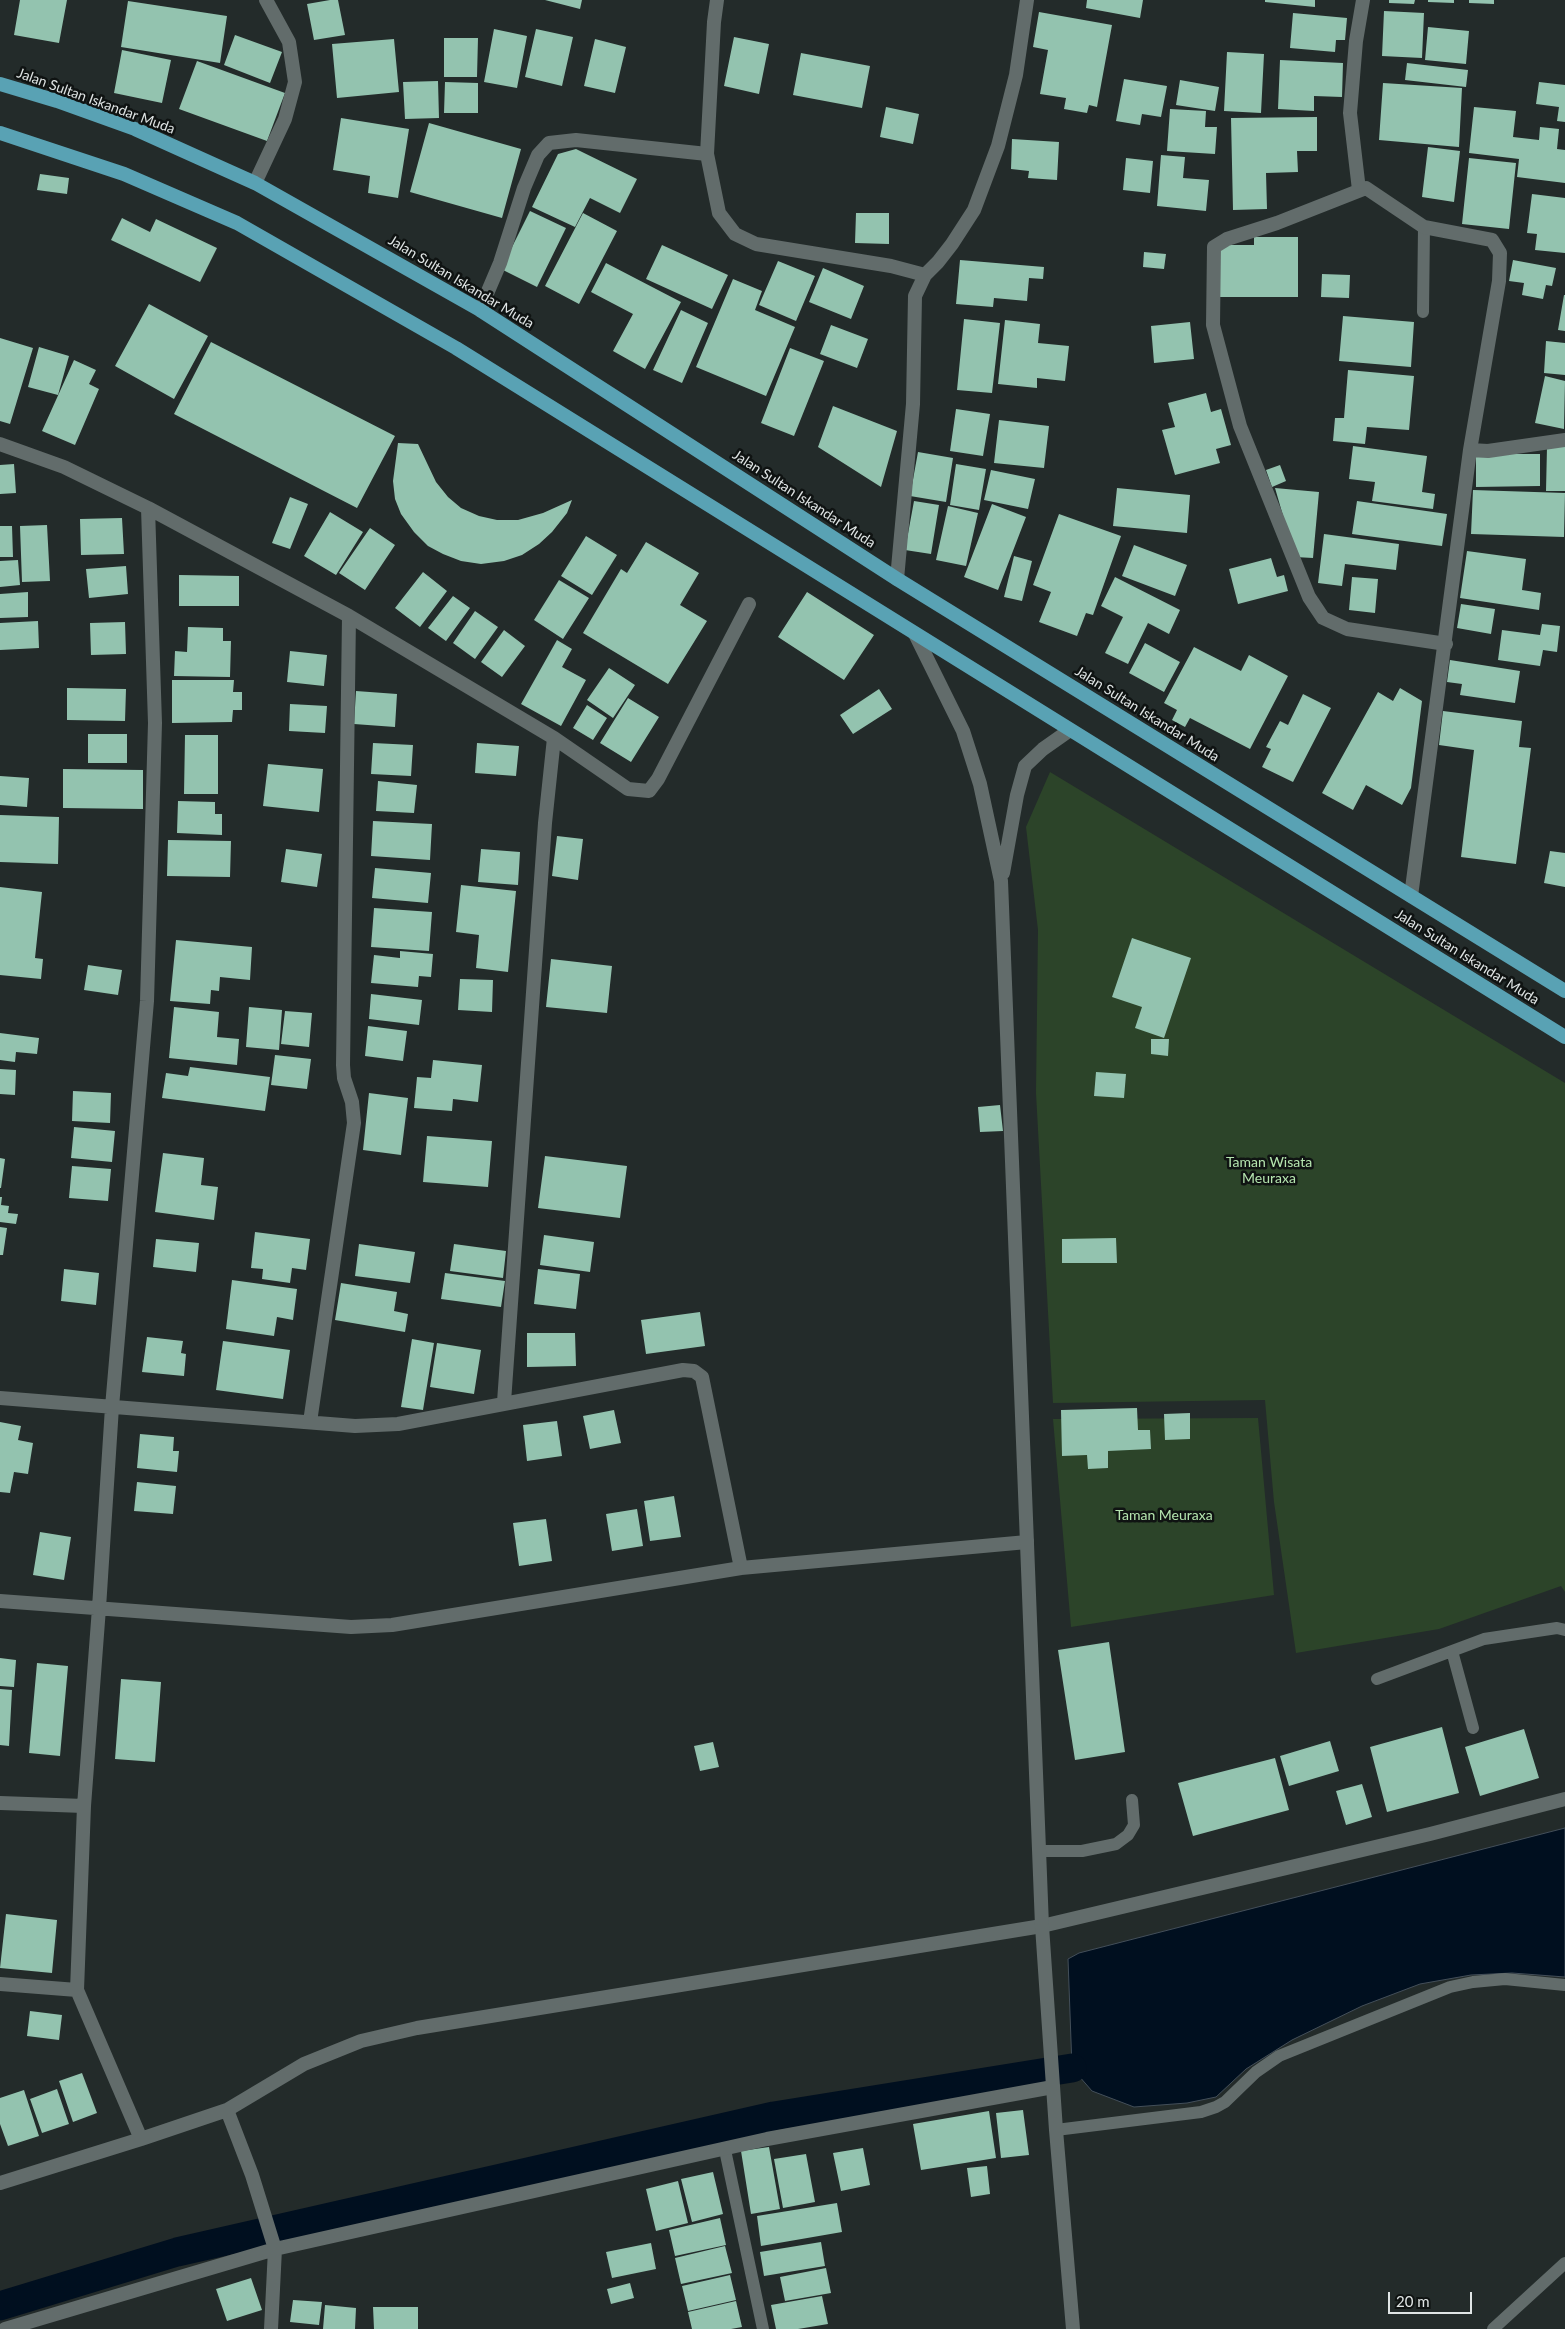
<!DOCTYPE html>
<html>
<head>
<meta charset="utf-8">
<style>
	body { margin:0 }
	#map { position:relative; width:1565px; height:2329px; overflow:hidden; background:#232b2a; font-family:Lato,sans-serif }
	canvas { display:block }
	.scale { position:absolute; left:1388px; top:2292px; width:84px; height:22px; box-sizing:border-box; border:2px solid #e0e5e5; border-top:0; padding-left:6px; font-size:15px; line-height:18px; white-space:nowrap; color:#e0e5e5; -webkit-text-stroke:4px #0f1312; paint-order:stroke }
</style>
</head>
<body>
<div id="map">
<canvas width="1565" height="2329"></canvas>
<div class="scale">20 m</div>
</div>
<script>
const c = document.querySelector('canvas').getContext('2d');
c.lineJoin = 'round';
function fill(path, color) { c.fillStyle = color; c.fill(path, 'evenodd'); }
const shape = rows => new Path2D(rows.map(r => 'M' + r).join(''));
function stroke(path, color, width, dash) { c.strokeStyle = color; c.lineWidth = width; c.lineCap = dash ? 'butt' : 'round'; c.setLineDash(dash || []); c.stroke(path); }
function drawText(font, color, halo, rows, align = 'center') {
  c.font = font + ' Lato,sans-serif'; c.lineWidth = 5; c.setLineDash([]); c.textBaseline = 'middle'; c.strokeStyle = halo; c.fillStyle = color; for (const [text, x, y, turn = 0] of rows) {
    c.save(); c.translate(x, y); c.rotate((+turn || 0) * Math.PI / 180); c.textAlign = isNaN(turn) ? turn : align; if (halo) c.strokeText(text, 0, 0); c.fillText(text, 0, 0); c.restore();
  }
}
fill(shape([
	[1050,772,1565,1083,1565,1592,1561,1586,1439,1629,1296,1653,1274,1502,1265,1400,1053,1403,1036,1093,1038,930,1026,827],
	[1258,1418,1274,1595,1071,1627,1053,1419]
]), '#2c4429');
const water = shape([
	[1565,1828,1565,1977,1512,1973,1471,1975,1420,1984,1362,2006,1292,2040,1246,2069,1216,2097,1187,2103,1134,2107,1092,2091,1072,2068,1068,1959,1079,1953,1565,1828]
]);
fill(water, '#000f1f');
stroke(water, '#434f5a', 1);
stroke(shape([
	[0,2306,177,2252,774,2116,1072,2068]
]), '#000f1f', 29);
fill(shape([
	[20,0,67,0,59,43,14,35],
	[330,0,338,0,345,35,314,40,307,4],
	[545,0,582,0,580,9],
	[1087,0,1143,0,1140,18,1086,8],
	[1265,0,1315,0,1315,7,1265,2],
	[1389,0,1415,0,1414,4,1389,3],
	[1428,0,1454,0,1454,3,1428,2],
	[1469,0,1494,0,1494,4,1469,3],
	[128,1,227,16,220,63,121,47],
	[1384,11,1424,13,1422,58,1382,56],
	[1039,12,1112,25,1097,107,1089,105,1087,113,1064,109,1066,98,1040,94,1048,50,1033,47],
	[1293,13,1347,18,1345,40,1336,40,1335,52,1290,48],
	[1428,27,1469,31,1466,64,1425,60],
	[494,29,527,36,517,88,484,82],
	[536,29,573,37,562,86,525,77],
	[235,35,282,52,270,83,224,65],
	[734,37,769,44,759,94,724,86],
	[444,38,478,38,477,77,444,77],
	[394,39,399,92,337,98,332,44],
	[595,39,626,47,615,93,584,86],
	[122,50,171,60,162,103,114,93],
	[1227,52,1264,54,1261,113,1224,111],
	[801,53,870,66,862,108,793,95],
	[1280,60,1343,63,1342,97,1314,96,1314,111,1278,109],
	[197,61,285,93,267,141,179,109],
	[1407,63,1468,70,1466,87,1405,80],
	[1124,79,1167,86,1161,117,1142,114,1140,125,1116,121],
	[1180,80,1219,87,1215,111,1176,105],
	[438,81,439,118,405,119,403,82],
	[445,82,478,83,478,113,444,113],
	[1539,82,1565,85,1565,122,1557,121,1559,107,1536,104],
	[1383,83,1462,88,1459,147,1379,140],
	[886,107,919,114,913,144,880,137],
	[1474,107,1516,111,1513,137,1539,140,1540,127,1559,129,1557,149,1565,150,1565,183,1517,177,1519,159,1469,153],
	[1170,109,1206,111,1205,127,1217,127,1215,154,1167,151],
	[1317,117,1317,151,1297,151,1298,172,1266,173,1267,209,1233,210,1231,118],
	[341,118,409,129,398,198,368,193,370,176,333,170],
	[429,123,521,149,502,218,410,192],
	[1012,139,1059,142,1057,180,1028,178,1029,171,1011,169],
	[1428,147,1460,151,1454,202,1422,197],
	[576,149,637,179,620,213,590,198,575,227,532,207,558,154],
	[1161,155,1185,157,1183,178,1209,180,1206,211,1157,206],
	[1126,158,1153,161,1150,193,1123,190],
	[1469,158,1516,163,1509,229,1462,224],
	[40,174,69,178,67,194,37,190],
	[1532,194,1565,198,1565,253,1535,250,1537,234,1527,233],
	[530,211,566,228,537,287,501,269],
	[583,213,617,231,579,304,545,286],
	[856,213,889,213,889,244,855,243],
	[122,218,150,232,156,219,217,248,200,282,111,240],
	[1254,237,1298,237,1298,297,1220,297,1220,245,1254,245],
	[662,245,728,275,712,309,646,279],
	[1144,252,1166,254,1164,269,1143,267],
	[960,260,1044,267,1043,279,1029,278,1027,301,994,298,993,307,956,304],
	[1513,260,1556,268,1552,286,1546,285,1543,299,1522,295,1524,283,1509,281],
	[778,261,815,276,796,321,759,305],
	[606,263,681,302,645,369,613,351,633,314,591,292],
	[823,268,864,286,851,319,809,302],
	[1322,274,1350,275,1349,298,1321,297],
	[733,279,762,291,755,310,795,327,766,396,696,367],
	[1564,295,1565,295,1565,331,1558,330],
	[149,304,208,336,174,399,115,366],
	[681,310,708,323,682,383,653,370],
	[1343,316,1414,322,1411,367,1339,361],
	[964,319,1000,323,992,393,957,390],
	[1005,320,1040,324,1038,343,1069,346,1065,381,1037,378,1037,388,998,384],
	[1190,322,1194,359,1154,363,1151,326],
	[831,325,868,339,857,368,820,354],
	[0,338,33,348,10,424,0,421],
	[1546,341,1565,343,1565,375,1544,373],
	[211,342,395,436,357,508,174,414],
	[39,347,69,356,58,395,28,387],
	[790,348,824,361,794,436,761,423],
	[74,360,96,370,89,384,99,389,75,445,42,431],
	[1348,370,1414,376,1409,430,1367,427,1365,444,1333,441,1335,418,1344,418],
	[1545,376,1565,381,1564,429,1535,423],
	[1206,393,1211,412,1221,409,1231,445,1216,449,1220,463,1175,475,1162,430,1175,427,1168,403],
	[833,406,897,431,881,487,818,447],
	[956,409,990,414,983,456,950,451],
	[999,420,1049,426,1044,468,994,463],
	[398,443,418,444,436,482,448,497,461,508,479,516,497,520,518,520,543,513,572,500,567,513,552,532,539,544,522,555,504,561,481,564,461,561,443,554,428,546,414,532,401,514,395,499,393,481],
	[1353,446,1427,456,1422,492,1435,494,1433,509,1372,501,1375,482,1349,479],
	[1547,447,1565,447,1565,491,1546,491],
	[918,452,953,458,946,502,910,496],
	[1476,454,1540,454,1540,486,1476,487],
	[14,464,16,493,0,494,0,465],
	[956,464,986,469,979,510,950,505],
	[1280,465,1286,481,1272,487,1266,470],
	[991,470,1035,479,1028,509,984,500],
	[1117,488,1190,495,1187,533,1113,526],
	[1275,488,1319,492,1313,558,1295,557],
	[1473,490,1565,493,1564,537,1471,534],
	[290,497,308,504,290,549,272,543],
	[914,501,939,505,931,554,905,550],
	[1357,501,1447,514,1442,546,1352,534],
	[992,504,1026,517,998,590,964,577],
	[948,506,978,513,966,566,936,560],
	[330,512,363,532,336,575,304,556],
	[1059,514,1121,536,1093,615,1086,613,1077,636,1039,622,1051,592,1033,585],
	[122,518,124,554,81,555,80,519],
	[47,525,50,581,22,582,20,526],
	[0,526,12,526,13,557,0,557],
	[370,528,395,545,365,590,339,573],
	[1324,534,1399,544,1396,570,1345,564,1342,586,1318,583],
	[586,536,617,555,592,595,561,576],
	[646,542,699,573,680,605,707,621,668,684,583,633,621,569,627,573],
	[1134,545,1187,565,1175,596,1122,576],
	[1467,551,1526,559,1522,590,1541,593,1539,610,1460,598],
	[1014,556,1032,561,1022,601,1004,597],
	[1271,558,1277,577,1284,575,1288,591,1238,604,1229,569],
	[18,560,20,585,0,587,0,561],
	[126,566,128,594,89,598,86,569],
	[423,572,447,591,420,627,395,608],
	[179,575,239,576,239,606,179,606],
	[1115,577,1180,610,1169,634,1148,623,1128,664,1105,653,1123,617,1101,606],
	[1352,577,1378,579,1375,613,1349,610],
	[559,580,589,598,563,639,534,620],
	[28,592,28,617,0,618,0,594],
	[807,592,874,635,844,680,778,637],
	[453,596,470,608,446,641,428,628],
	[1461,604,1495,609,1491,634,1457,628],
	[475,611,498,627,475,659,453,643],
	[38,621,39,648,0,650,0,623],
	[125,622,126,654,91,655,90,623],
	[1542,624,1560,626,1557,652,1543,650,1540,666,1498,660,1502,630,1540,635],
	[188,627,223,628,223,641,231,641,230,677,174,676,175,651,187,652],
	[504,630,525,646,502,677,481,662],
	[557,640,572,649,562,667,586,680,561,726,521,704],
	[1145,643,1180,662,1164,692,1129,673],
	[1194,647,1241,671,1249,655,1288,676,1250,749,1190,718,1185,727,1172,720,1177,710,1164,703],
	[290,651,327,655,324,686,287,682],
	[1450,660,1520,671,1515,703,1460,695,1462,684,1447,682],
	[609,668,635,685,613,718,587,700],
	[172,680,234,680,233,692,242,692,242,710,233,710,232,722,172,723],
	[67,688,126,689,125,721,67,720],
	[1400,688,1422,701,1411,788,1402,805,1366,785,1353,810,1322,793,1378,692,1393,701],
	[879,689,892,709,853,734,840,715],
	[356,691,397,694,395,727,354,724],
	[1303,694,1331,708,1293,782,1262,767,1271,749,1266,747,1280,721,1288,725],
	[628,698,659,717,631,762,600,743],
	[290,704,327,706,325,733,289,731],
	[587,705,607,718,593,740,573,728],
	[1443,711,1522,721,1519,747,1531,748,1516,864,1461,857,1474,750,1439,745],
	[88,734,127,734,127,763,88,763],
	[185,735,218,735,218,794,184,794],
	[373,743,413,745,411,776,371,774],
	[477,743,519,746,516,776,475,773],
	[268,764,323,769,319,812,263,806],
	[63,769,143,770,143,809,63,808],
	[0,776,29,778,27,807,0,805],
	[378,781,417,785,414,813,376,811],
	[178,801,215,802,215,814,222,814,222,835,177,833],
	[0,815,59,817,58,864,0,862],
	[373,821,432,824,430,860,371,856],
	[557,836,583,839,578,880,552,876],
	[168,840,231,841,230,877,167,876],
	[286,849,322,854,317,887,281,882],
	[481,849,520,852,518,885,478,882],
	[1550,851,1565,853,1565,887,1544,883],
	[375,868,431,873,428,903,372,898],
	[461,885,516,891,508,972,476,968,479,935,456,932],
	[0,887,42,892,35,958,43,959,41,979,0,975],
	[374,908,432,912,429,951,371,947],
	[1132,938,1191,958,1164,1038,1135,1028,1142,1007,1112,997],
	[176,940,252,947,250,980,220,977,219,991,211,990,210,1004,170,1001],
	[400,951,433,954,431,977,419,976,418,987,371,983,374,955,400,958],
	[551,959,612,966,607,1013,546,1007],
	[88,965,122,970,118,995,84,990],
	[460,979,493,980,492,1012,458,1010],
	[371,994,422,1000,419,1025,369,1019],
	[174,1007,219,1012,217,1037,239,1039,237,1065,169,1058],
	[249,1007,282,1010,279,1050,246,1047],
	[285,1011,312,1013,309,1047,281,1044],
	[368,1026,407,1031,403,1061,365,1056],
	[0,1033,39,1038,37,1054,16,1052,15,1062,0,1060],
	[1151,1039,1169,1039,1168,1056,1151,1054],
	[275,1055,311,1059,307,1089,271,1085],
	[433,1060,482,1065,478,1102,453,1099,452,1111,414,1108,417,1077,431,1078],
	[190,1067,270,1077,265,1111,162,1098,166,1073,188,1076],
	[0,1069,16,1070,15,1095,0,1094],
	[1096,1072,1126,1074,1124,1098,1094,1096],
	[73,1091,111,1093,110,1123,72,1121],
	[369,1093,408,1098,401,1155,363,1150],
	[1000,1105,1003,1131,980,1132,978,1107],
	[74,1127,115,1131,112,1162,71,1158],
	[427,1136,492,1141,488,1187,423,1182],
	[163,1153,204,1158,201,1185,218,1187,214,1220,155,1212],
	[545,1156,627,1166,620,1218,538,1208],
	[0,1158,5,1159,1,1188,0,1188],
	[72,1166,111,1169,108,1201,69,1198],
	[0,1197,2,1197,1,1205,9,1206,8,1213,18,1214,16,1224,0,1222],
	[0,1227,7,1228,3,1255,0,1255],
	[255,1232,310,1239,306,1270,292,1268,290,1283,262,1279,263,1269,251,1268],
	[544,1235,594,1242,590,1272,540,1265],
	[1116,1238,1117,1263,1062,1263,1062,1239],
	[156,1239,199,1243,196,1272,153,1267],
	[359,1244,415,1252,410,1283,355,1276],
	[454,1244,506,1251,503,1278,450,1271],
	[64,1269,99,1273,96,1305,61,1301],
	[538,1269,580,1274,576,1309,534,1304],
	[445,1273,505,1281,501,1307,441,1299],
	[232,1280,297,1289,293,1320,277,1317,274,1336,226,1329],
	[341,1283,397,1292,394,1311,408,1314,405,1332,335,1320],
	[700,1312,705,1346,646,1354,641,1320],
	[527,1333,575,1333,576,1366,527,1367],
	[147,1337,183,1341,181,1353,186,1354,184,1376,142,1372],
	[412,1339,434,1343,423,1410,401,1407],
	[223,1341,290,1350,283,1399,216,1390],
	[437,1343,481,1350,474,1394,430,1387],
	[1137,1408,1138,1430,1150,1430,1151,1449,1108,1451,1108,1468,1088,1469,1087,1455,1062,1456,1061,1410],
	[614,1410,621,1443,590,1449,583,1416],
	[1190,1413,1190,1439,1165,1440,1164,1414],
	[557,1421,562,1456,527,1461,523,1425],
	[0,1422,21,1426,18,1440,33,1443,28,1474,14,1472,10,1493,0,1492],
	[140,1434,174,1437,173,1451,179,1451,177,1472,137,1468],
	[137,1482,176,1486,173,1514,134,1511],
	[674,1496,681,1537,650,1541,644,1501],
	[637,1509,643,1546,612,1551,606,1514],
	[546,1519,552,1561,519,1566,513,1523],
	[40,1532,71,1537,64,1580,33,1575],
	[1109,1642,1125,1752,1075,1760,1058,1650],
	[0,1658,16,1660,14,1687,0,1686],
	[37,1663,68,1666,60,1756,29,1753],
	[121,1679,161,1682,155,1762,115,1759],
	[0,1689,12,1690,9,1746,0,1745],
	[1442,1727,1459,1793,1387,1812,1370,1747],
	[1524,1729,1539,1778,1480,1796,1465,1747],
	[1330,1741,1339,1771,1289,1786,1280,1756],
	[713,1742,719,1767,700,1771,694,1746],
	[1275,1758,1289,1810,1193,1836,1178,1783],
	[1362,1784,1372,1817,1346,1825,1336,1791],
	[6,1914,57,1920,52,1973,0,1968],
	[30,2011,62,2015,59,2040,27,2036],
	[82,2073,97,2113,73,2122,59,2081],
	[57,2089,69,2124,42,2133,30,2099],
	[24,2090,39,2136,8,2146,0,2124,0,2098],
	[1023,2110,1029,2155,1001,2158,996,2113],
	[989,2111,996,2158,921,2170,913,2124],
	[769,2147,780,2209,751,2214,741,2151],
	[863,2148,870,2185,841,2191,833,2153],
	[806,2154,815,2202,783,2208,774,2159],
	[987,2166,990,2194,971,2197,967,2168],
	[713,2172,723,2214,692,2222,681,2179],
	[678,2181,688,2223,656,2231,646,2189],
	[837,2203,842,2232,761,2246,757,2216],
	[720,2218,726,2245,675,2256,669,2230],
	[821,2242,825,2266,764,2276,760,2252],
	[651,2243,656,2269,612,2278,606,2252],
	[725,2246,732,2273,681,2284,675,2258],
	[826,2268,831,2293,785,2301,780,2277],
	[730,2275,736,2300,688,2311,682,2286],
	[251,2278,262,2310,227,2321,216,2289],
	[630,2283,634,2298,611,2304,607,2289],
	[822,2296,828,2324,798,2329,776,2329,771,2305],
	[293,2300,322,2302,319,2325,290,2322],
	[736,2301,742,2327,731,2329,692,2329,688,2312],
	[325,2305,356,2308,355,2329,323,2329],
	[373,2307,418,2307,418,2329,374,2329]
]), '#93c3af');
stroke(shape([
	[1423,312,1424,227],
	[1452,1651,1473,1728],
	[1377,1679,1484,1639,1557,1628,1565,1630],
	[1040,1851,1082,1851,1116,1844,1128,1835,1134,1825,1132,1800],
	[1056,2130,1201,2112,1216,2107,1225,2102,1256,2072,1279,2056,1450,1987,1473,1982,1505,1979,1565,1985],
	[725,2150,763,2329],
	[1493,2329,1565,2263]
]), '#626c6b', 12);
stroke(shape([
	[707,154,714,22,717,0],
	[255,183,285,119,295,82,289,42,266,0],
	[1359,190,1350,113,1356,41,1363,0],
	[480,310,500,263,524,188,538,155,549,143,576,140,707,154,719,213,735,234,756,244,891,266,925,275],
	[0,444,64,467,148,508,349,616,554,738,628,789,649,791,658,779,749,604],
	[148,508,155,723,147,1001,112,1407,99,1608,84,1806,77,1990,141,2139,227,2110,304,2064,361,2041,417,2028,1042,1926,1430,1834,1565,1799],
	[897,579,913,404,915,296,925,275,938,262,952,244,974,210,998,146,1016,75,1027,0],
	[1446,644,1347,629,1323,618,1309,597,1240,426,1213,325,1214,247,1227,239,1277,223,1366,188,1424,227,1492,240,1500,253,1499,281,1470,450],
	[1411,896,1470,450,1488,451,1565,440],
	[0,1398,355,1426,398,1424,683,1370,694,1371,702,1377,741,1568],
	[504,1402,545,823,554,738],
	[310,1422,354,1123,352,1102,344,1078,343,1065,349,616],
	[0,1601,351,1627,392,1625,741,1568,1027,1542],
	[0,1803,84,1806],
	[0,1984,77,1990],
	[227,2110,252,2175,275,2249,271,2329],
	[0,2183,141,2139],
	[5,2329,275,2249,767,2139,1053,2087]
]), '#626c6b', 14);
stroke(shape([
	[915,634,963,731,980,784,1001,881,1042,1926,1056,2130,1073,2329],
	[1003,873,1017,795,1025,766,1043,749,1070,730]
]), '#626c6b', 14);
stroke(shape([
	[0,84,57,101,135,129,226,170,255,183,480,310,897,579,1565,991],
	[0,133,124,174,237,223,456,348,1565,1037]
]), '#59a2b4', 14);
drawText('14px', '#e0e5e5', '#0f1312', [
	["Jalan Sultan Iskandar Muda",96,101,20],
	["Jalan Sultan Iskandar Muda",461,282,31],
	["Jalan Sultan Iskandar Muda",804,499,33],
	["Jalan Sultan Iskandar Muda",1147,714,32],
	["Jalan Sultan Iskandar Muda",1467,957,32]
]);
drawText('14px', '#b5e5af', '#0f1312', [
	["Taman Wisata",1269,1162],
	["Meuraxa",1269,1178],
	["Taman Meuraxa",1164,1515]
]);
</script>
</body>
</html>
